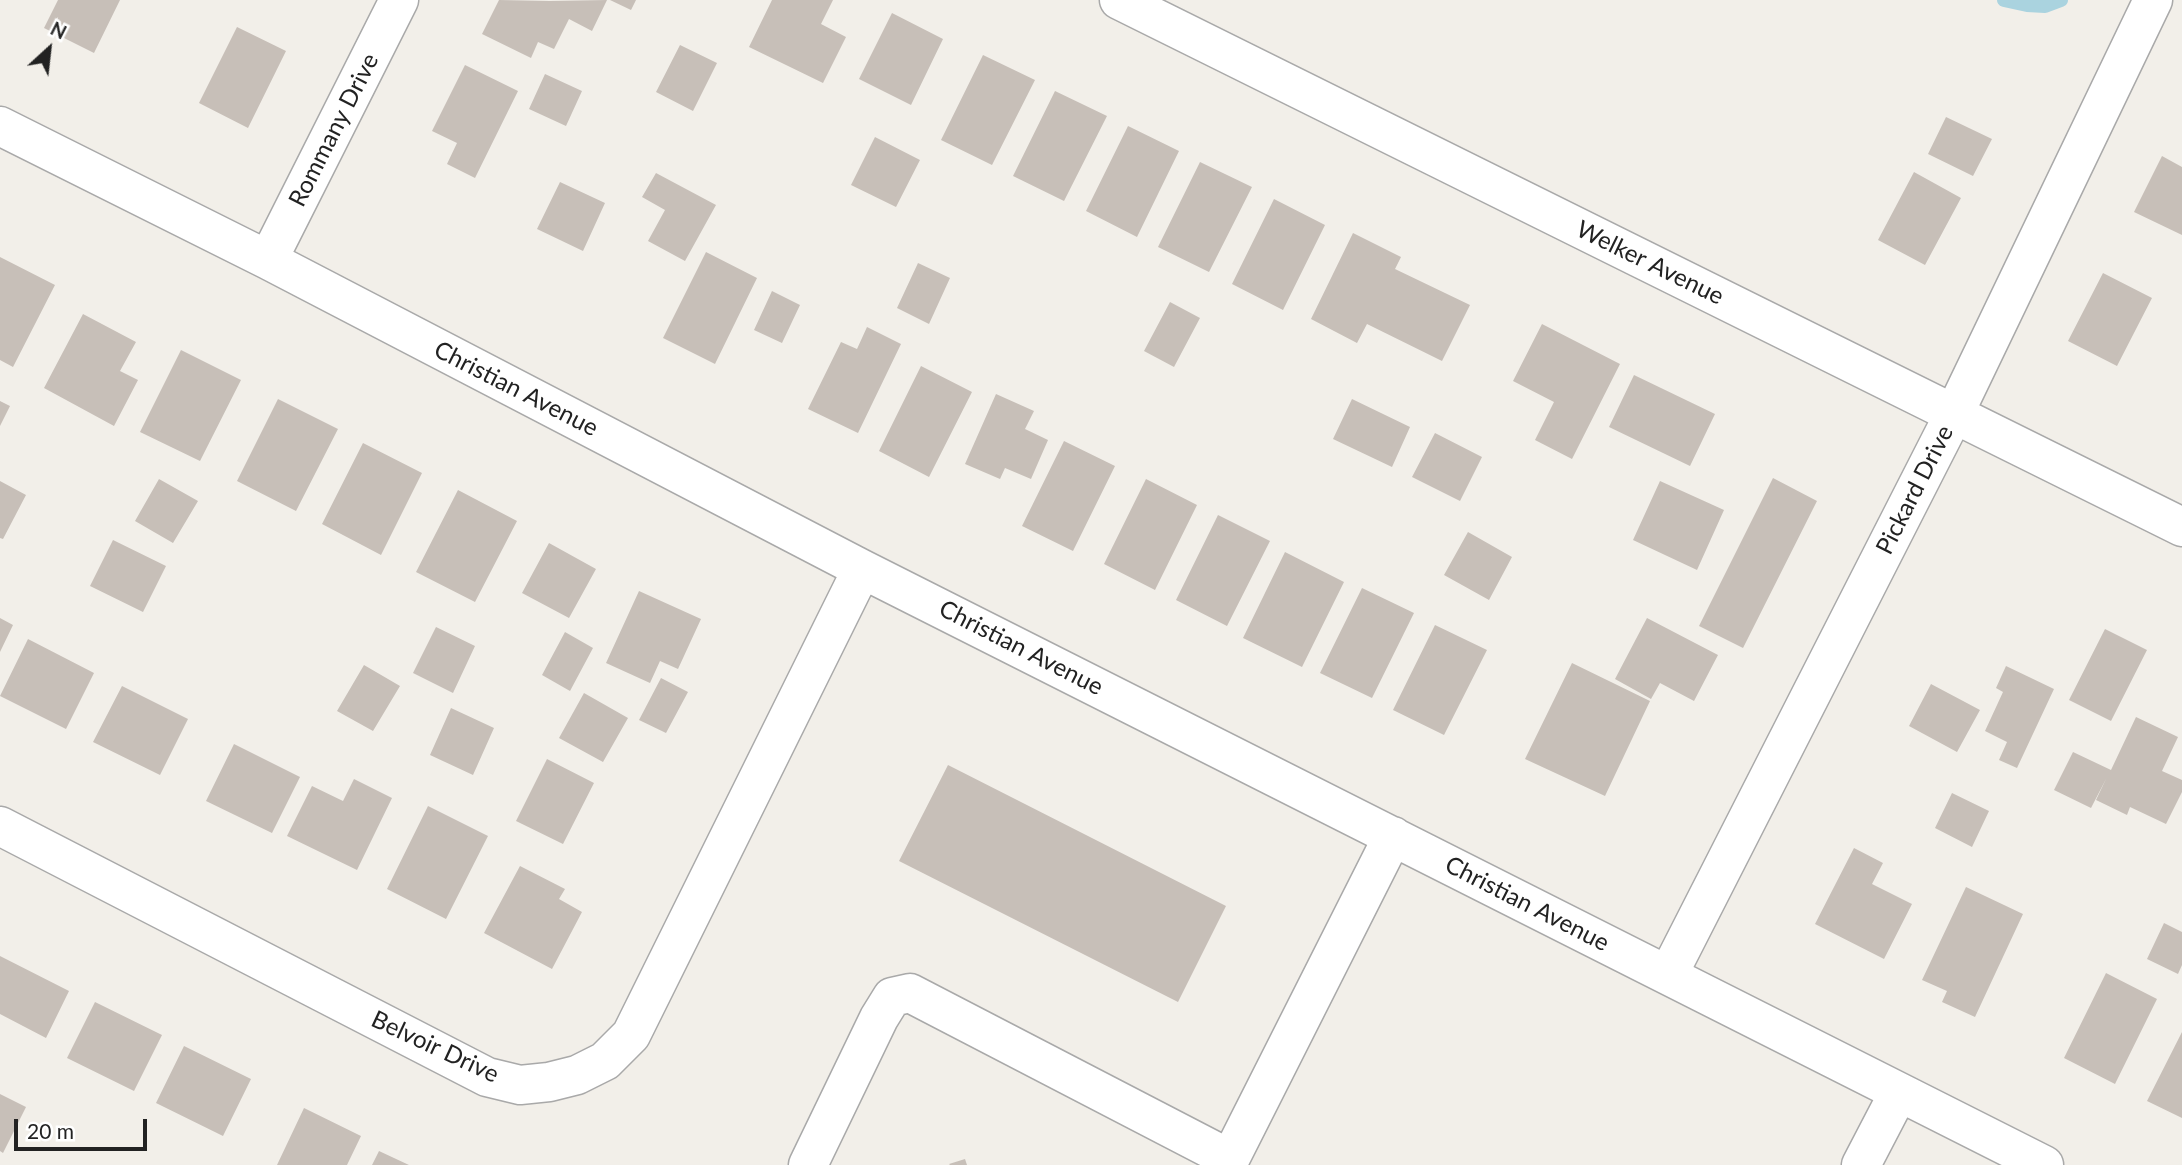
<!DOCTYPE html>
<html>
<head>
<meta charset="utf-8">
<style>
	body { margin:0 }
	#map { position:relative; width:2182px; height:1165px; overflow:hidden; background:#f2efe9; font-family:Lato,sans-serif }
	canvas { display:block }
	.north { position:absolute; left:14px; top:14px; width:70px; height:70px; -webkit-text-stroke:5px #fff; paint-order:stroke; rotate:27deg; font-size:19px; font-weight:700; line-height:28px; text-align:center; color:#222 }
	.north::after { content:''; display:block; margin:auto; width:24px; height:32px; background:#222; clip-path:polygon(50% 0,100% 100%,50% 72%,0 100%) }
	.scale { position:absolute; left:14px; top:1119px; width:133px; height:32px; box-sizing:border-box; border:4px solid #222; border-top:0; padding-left:9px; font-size:21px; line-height:24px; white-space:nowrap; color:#222; -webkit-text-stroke:5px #fff; paint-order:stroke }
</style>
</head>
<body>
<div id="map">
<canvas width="2182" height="1165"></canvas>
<div class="north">N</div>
<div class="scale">20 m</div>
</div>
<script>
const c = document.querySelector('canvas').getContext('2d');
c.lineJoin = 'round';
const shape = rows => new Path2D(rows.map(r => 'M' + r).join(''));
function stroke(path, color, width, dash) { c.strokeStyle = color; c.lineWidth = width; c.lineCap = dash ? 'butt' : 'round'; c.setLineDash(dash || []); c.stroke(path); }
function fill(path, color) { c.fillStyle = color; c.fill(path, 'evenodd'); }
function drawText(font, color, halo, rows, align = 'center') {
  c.font = font + ' Lato,sans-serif'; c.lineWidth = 7; c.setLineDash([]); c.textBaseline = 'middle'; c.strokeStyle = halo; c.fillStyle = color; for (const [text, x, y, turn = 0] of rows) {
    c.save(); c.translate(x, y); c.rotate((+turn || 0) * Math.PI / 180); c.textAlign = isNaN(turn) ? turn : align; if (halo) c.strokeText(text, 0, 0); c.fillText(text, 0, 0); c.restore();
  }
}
stroke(shape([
	[2004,0,2027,5,2045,6,2061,0]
]), '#aad3df', 14);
fill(shape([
	[58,0,120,0,94,53,44,28],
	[499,0,550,1,607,0,592,31,569,19,554,49,538,42,531,58,482,34],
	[610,0,636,0,631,10],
	[772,0,833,0,821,24,846,37,823,83,749,47],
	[892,13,943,39,911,105,859,79],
	[237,27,286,51,248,128,199,103],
	[680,45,717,63,693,111,656,92],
	[983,55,1035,80,992,165,941,140],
	[465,65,518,91,475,178,447,164,457,143,432,131],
	[545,74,582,91,566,126,529,109],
	[1055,91,1107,116,1064,201,1013,176],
	[1946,117,1992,139,1973,176,1928,154],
	[1128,126,1179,151,1137,237,1086,211],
	[875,137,920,160,896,207,851,185],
	[2162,156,2182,167,2182,235,2134,212],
	[1200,162,1252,187,1209,272,1158,247],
	[1914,172,1961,198,1925,265,1878,240],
	[656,173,716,205,685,261,648,241,665,210,642,197],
	[560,182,605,203,583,251,537,229],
	[1274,199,1325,225,1283,310,1232,284],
	[1353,233,1401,257,1395,269,1470,305,1442,361,1367,324,1357,343,1311,319],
	[706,252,757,278,715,364,663,338],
	[0,257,55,285,13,367,0,360],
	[918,263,950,278,929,324,897,308],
	[2103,273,2152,298,2117,366,2068,341],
	[772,291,800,305,782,343,754,330],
	[1170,302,1200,318,1174,367,1144,351],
	[83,314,136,342,120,371,138,380,114,426,44,388],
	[1542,324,1620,364,1572,459,1535,440,1554,402,1513,381],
	[867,327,901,344,858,433,808,409,841,342,857,349],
	[181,350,241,380,200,461,140,432],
	[921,366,972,392,929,477,879,451],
	[1634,375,1715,414,1690,466,1609,427],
	[996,394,1034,411,1025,429,1048,440,1031,479,1005,468,1000,479,965,464],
	[278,399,338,429,296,511,237,481],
	[1352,399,1410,427,1392,467,1333,439],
	[0,401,10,406,0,426],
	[1435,433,1482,457,1460,501,1412,477],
	[1064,441,1115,466,1073,551,1022,526],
	[363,443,422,473,381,555,322,524],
	[1773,478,1817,501,1743,648,1699,626],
	[159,479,198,501,173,543,135,521],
	[1146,479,1197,505,1155,590,1104,564],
	[0,481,26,495,3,539,0,538],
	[1660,481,1724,510,1697,570,1633,540],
	[458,490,517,521,475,602,416,572],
	[1218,515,1270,541,1227,626,1176,600],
	[1468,532,1512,557,1489,600,1444,575],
	[113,540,166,566,143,612,90,586],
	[549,543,596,569,569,618,522,593],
	[1285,552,1344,582,1302,667,1243,638],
	[1362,588,1414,613,1372,698,1320,673],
	[639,591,701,619,678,669,660,661,650,683,606,663],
	[0,618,13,625,0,652],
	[1647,618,1718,655,1694,701,1660,683,1651,699,1615,679],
	[1435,625,1487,650,1444,735,1393,710],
	[436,627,475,646,453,693,413,673],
	[2105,629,2147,650,2111,721,2069,700],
	[565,632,593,648,570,691,542,675],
	[28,639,94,673,66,729,0,696],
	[1572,663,1650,701,1605,796,1525,759],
	[364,665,400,686,373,731,337,711],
	[2006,666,2054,689,2017,768,1999,760,2007,742,1985,731,2003,692,1996,688],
	[661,678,688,692,666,733,639,720],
	[1931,684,1980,710,1957,752,1909,726],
	[122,686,188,719,160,775,93,742],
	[584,693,628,718,603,762,559,738],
	[451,708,494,728,473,775,430,755],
	[2136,717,2178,737,2162,771,2182,780,2182,792,2166,824,2130,807,2127,815,2096,800,2106,779,2091,808,2054,790,2073,752,2111,770],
	[234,744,300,777,272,833,206,801],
	[547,759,594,783,563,844,516,821],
	[948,765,1226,906,1178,1002,899,861],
	[354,779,392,798,357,870,287,836,312,786,343,801],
	[1952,793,1989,811,1972,847,1935,828],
	[428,806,488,836,446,919,387,889],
	[1854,848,1883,863,1872,884,1912,904,1884,959,1815,924],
	[520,866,565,889,559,899,582,912,552,969,484,933],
	[1966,887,2023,914,1975,1017,1942,1002,1947,991,1922,980],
	[2164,923,2182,932,2182,965,2178,974,2147,959],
	[0,956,69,991,46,1038,0,1014],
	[2106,973,2157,999,2115,1084,2064,1058],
	[95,1002,162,1035,134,1091,67,1058],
	[2182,1032,2182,1118,2147,1101],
	[184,1046,251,1079,223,1136,156,1103],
	[0,1094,26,1107,3,1153,0,1151],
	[304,1108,361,1136,347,1165,277,1165],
	[379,1151,409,1165,372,1165],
	[965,1159,967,1165,950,1165,949,1164]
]), '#c7bfb8');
const minor = shape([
	[1119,0,2182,527],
	[0,126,268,260,862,569,2044,1165],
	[268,260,399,0],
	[0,826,487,1077,520,1085,549,1082,577,1075,605,1061,631,1035,862,569],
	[1668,975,1954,414,2153,0],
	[808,1165,879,1018,892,997,910,993,1230,1159,1393,836],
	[1861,1165,1899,1092]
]);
stroke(minor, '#a9a9a9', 41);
stroke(minor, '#fff', 38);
drawText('24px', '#222', '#fff', [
	["Rommany Drive",334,130,-63],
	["Welker Avenue",1650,263,26],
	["Christian Avenue",516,389,27],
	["Pickard Drive",1915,490,-63],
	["Christian Avenue",1021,648,27],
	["Christian Avenue",1527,904,27],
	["Belvoir Drive",435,1047,25]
]);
</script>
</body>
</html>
